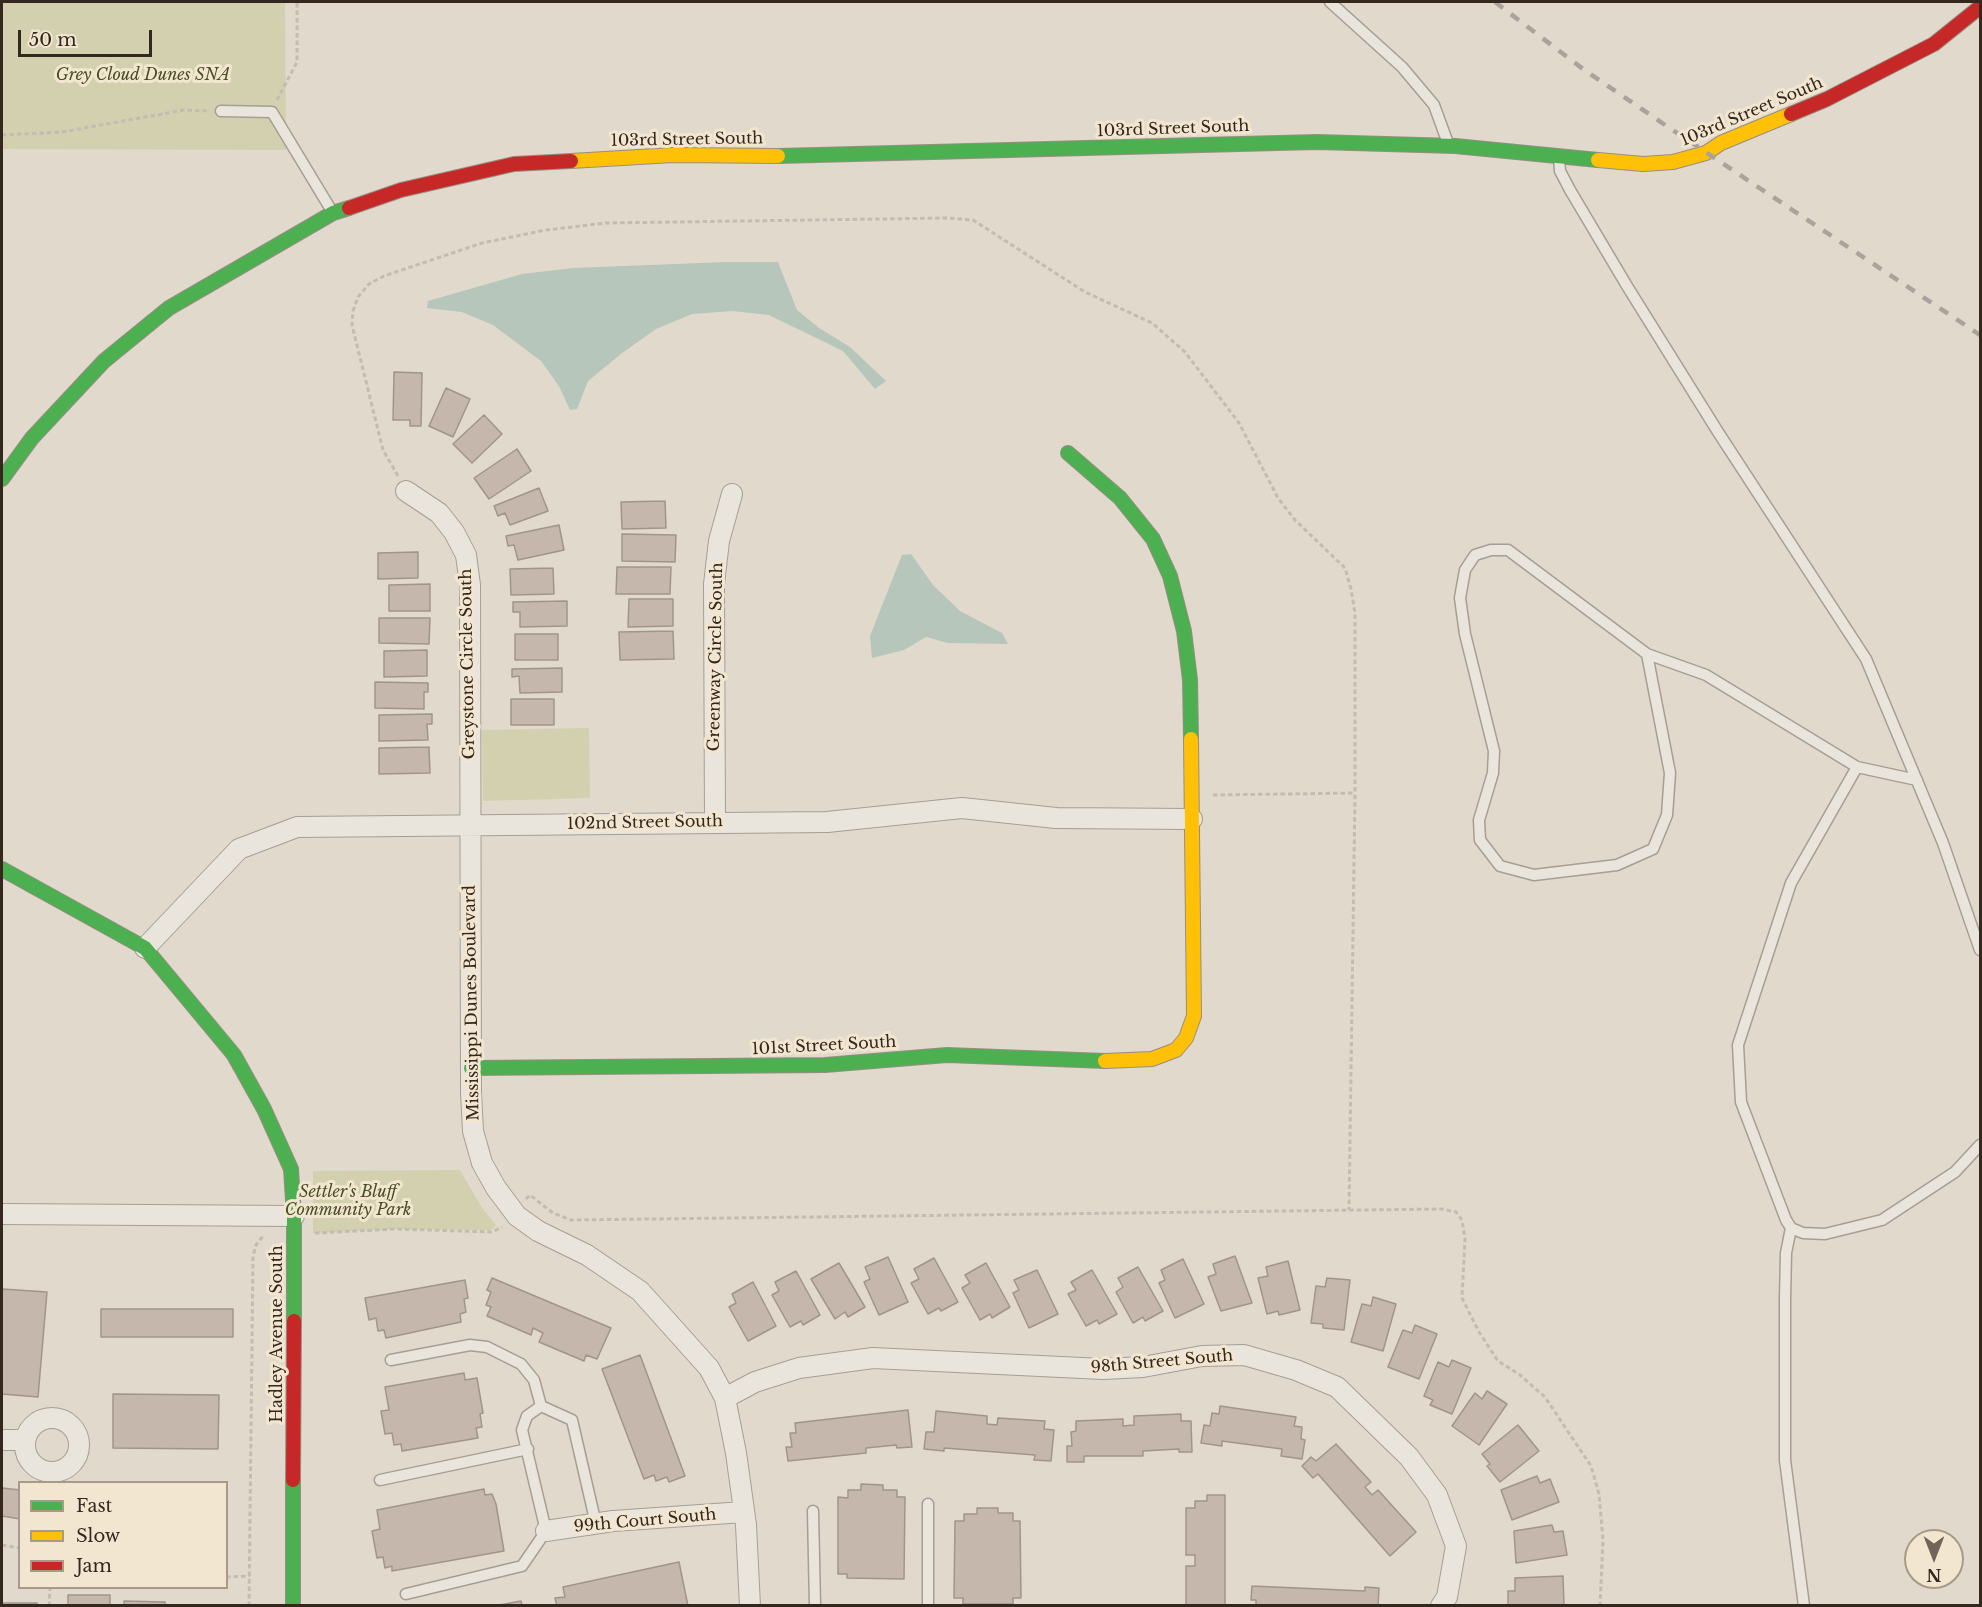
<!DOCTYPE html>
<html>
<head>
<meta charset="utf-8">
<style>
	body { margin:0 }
	#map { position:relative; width:1982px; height:1607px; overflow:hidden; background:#e1d9cb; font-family:"Libre Baskerville",serif }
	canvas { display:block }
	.frame { position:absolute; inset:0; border:3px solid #34271d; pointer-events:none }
	.legend { position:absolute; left:18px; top:1481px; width:210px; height:108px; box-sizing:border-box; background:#f3e6d0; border:2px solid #a79a88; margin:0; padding:8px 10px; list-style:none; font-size:18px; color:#34271d }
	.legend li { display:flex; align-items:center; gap:12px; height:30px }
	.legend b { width:30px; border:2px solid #a79a88 }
	.north { position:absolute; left:1904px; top:1529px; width:60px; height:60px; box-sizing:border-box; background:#f3e6d0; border:2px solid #a79a88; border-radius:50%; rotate:180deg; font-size:16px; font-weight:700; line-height:24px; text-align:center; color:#34271d }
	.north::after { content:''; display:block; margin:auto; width:21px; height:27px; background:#71655a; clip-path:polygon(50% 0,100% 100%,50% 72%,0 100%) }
	.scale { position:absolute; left:18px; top:30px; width:134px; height:27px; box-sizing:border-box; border:3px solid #34271d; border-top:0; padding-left:8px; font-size:18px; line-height:21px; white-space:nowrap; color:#34271d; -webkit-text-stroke:4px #f3e6d0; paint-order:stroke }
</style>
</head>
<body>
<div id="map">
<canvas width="1982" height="1607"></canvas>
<div class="frame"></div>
<ul class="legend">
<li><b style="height:8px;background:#4caf50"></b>Fast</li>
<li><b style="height:8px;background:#ffc107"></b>Slow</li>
<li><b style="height:8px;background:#c62828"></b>Jam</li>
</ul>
<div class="north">N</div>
<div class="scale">50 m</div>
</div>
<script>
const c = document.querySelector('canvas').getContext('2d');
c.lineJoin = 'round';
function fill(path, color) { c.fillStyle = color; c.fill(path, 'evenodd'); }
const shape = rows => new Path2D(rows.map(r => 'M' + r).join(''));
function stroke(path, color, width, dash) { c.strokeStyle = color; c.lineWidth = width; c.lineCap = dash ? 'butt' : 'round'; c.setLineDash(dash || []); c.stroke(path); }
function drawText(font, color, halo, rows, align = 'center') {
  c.font = font + ' "Libre Baskerville",serif'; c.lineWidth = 6; c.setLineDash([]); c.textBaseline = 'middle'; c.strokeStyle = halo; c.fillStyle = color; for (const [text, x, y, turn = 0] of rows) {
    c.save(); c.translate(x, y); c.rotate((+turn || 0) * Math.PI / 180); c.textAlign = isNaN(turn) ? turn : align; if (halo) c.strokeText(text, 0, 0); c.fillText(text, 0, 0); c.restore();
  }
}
fill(shape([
	[2,2,285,2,286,150,2,149],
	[589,728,590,798,483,801,482,730],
	[460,1170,482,1208,496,1225,491,1230,397,1229,313,1233,313,1171]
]), '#d2d0ae');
fill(shape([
	[727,262,778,262,797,310,819,328,850,347,886,381,875,389,843,351,769,315,732,311,692,314,656,329,622,353,588,381,577,409,570,410,559,386,541,361,493,325,462,312,427,308,428,301,522,274,573,268],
	[911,554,933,585,960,611,1002,633,1008,644,948,643,926,637,904,650,872,658,870,636,902,555]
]), '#b6c6bb');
const building = shape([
	[394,372,422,373,421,426,410,426,410,420,393,420,394,372],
	[446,388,470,399,453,437,429,426,446,388],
	[484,415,502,434,472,463,453,444,484,415],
	[517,449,531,471,489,499,474,478,517,449],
	[539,488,548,511,510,525,505,513,498,516,494,506,539,488],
	[665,501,666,528,622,529,621,502,665,501],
	[559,525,564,550,518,560,514,545,508,546,506,536,559,525],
	[622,534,676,535,675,562,622,561,622,534],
	[418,552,418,578,378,579,378,553,418,552],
	[617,567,671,567,670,594,616,594,617,567],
	[553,568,554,594,511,595,510,569,553,568],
	[430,584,430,611,389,611,389,585,430,584],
	[629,599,673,599,673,626,628,627,629,599],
	[567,601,567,626,520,627,520,612,513,612,513,602,567,601],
	[379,618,430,618,429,644,379,643,379,618],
	[673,631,674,659,620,660,619,632,673,631],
	[515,634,558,634,558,660,515,660,515,634],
	[427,650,427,676,384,677,384,651,427,650],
	[562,668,562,692,520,693,519,676,512,677,512,669,562,668],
	[375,682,428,683,428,692,424,692,424,709,375,708,375,682],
	[511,699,554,699,554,725,511,725,511,699],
	[432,714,432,724,427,724,428,740,379,741,379,715,432,714],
	[429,747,430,773,379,774,379,748,429,747],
	[1235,1256,1252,1303,1221,1311,1208,1277,1216,1274,1213,1264,1235,1256],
	[888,1257,908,1302,879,1315,864,1282,870,1279,865,1267,888,1257],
	[934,1258,958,1302,941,1311,939,1308,928,1314,911,1283,919,1279,914,1269,934,1258],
	[1183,1259,1204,1304,1175,1318,1159,1283,1165,1280,1161,1270,1183,1259],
	[1288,1261,1300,1310,1279,1315,1278,1311,1267,1314,1258,1278,1268,1276,1266,1267,1288,1261],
	[839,1263,865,1307,848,1317,845,1312,835,1319,811,1279,839,1263],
	[986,1263,1010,1307,992,1318,990,1314,980,1320,962,1288,970,1283,965,1275,986,1263],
	[1138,1267,1163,1311,1145,1321,1143,1317,1133,1323,1116,1292,1123,1287,1118,1278,1138,1267],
	[1037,1270,1058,1314,1029,1328,1013,1293,1019,1290,1014,1280,1037,1270],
	[1092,1270,1117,1314,1099,1324,1097,1320,1086,1326,1068,1294,1076,1290,1071,1282,1092,1270],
	[796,1271,820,1315,803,1325,801,1321,790,1327,772,1295,779,1291,775,1282,796,1271],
	[492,1278,611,1328,597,1359,586,1355,584,1361,539,1342,543,1333,533,1328,531,1335,487,1316,491,1307,486,1305,491,1292,487,1290,492,1278],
	[1327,1278,1350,1280,1344,1330,1323,1328,1323,1324,1311,1323,1316,1286,1325,1287,1327,1278],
	[465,1280,468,1298,464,1299,466,1312,460,1314,461,1322,386,1338,384,1330,378,1331,376,1318,369,1320,365,1298,465,1280],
	[753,1282,776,1326,748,1341,729,1307,736,1303,732,1294,753,1282],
	[2,1289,47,1292,38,1397,2,1394,2,1289],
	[1373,1297,1396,1304,1383,1351,1351,1342,1362,1304,1371,1306,1373,1297],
	[101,1309,233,1309,233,1337,101,1337,101,1309],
	[1415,1325,1437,1334,1419,1379,1388,1367,1403,1330,1412,1333,1415,1325],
	[640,1355,685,1476,669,1482,667,1477,656,1481,654,1475,644,1479,602,1369,640,1355],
	[1452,1360,1471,1368,1452,1414,1430,1405,1433,1400,1424,1396,1438,1362,1449,1367,1452,1360],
	[464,1373,465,1380,477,1378,483,1413,480,1414,482,1427,476,1428,478,1438,402,1451,401,1444,394,1445,392,1433,385,1434,381,1411,389,1410,385,1387,464,1373],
	[1487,1391,1507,1404,1479,1445,1452,1426,1475,1393,1482,1399,1487,1391],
	[113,1394,219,1395,218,1449,113,1448,113,1394],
	[1220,1406,1296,1417,1294,1426,1302,1427,1301,1439,1305,1440,1302,1459,1281,1456,1282,1449,1222,1441,1222,1446,1201,1443,1204,1425,1210,1426,1212,1413,1219,1414,1220,1406],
	[908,1410,912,1447,897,1448,896,1445,866,1448,866,1453,788,1461,786,1447,792,1447,790,1433,796,1433,795,1423,908,1410],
	[936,1411,987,1416,987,1424,997,1425,998,1418,1045,1421,1044,1429,1054,1430,1051,1461,1034,1460,1035,1455,944,1448,944,1451,924,1449,926,1432,934,1432,936,1411],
	[1181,1414,1181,1421,1191,1421,1192,1452,1179,1452,1179,1449,1143,1451,1143,1456,1084,1456,1084,1462,1067,1462,1067,1446,1072,1446,1071,1432,1076,1431,1076,1421,1123,1419,1123,1426,1134,1425,1134,1416,1181,1414],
	[1518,1425,1539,1451,1500,1482,1487,1466,1490,1464,1482,1454,1518,1425],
	[1336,1444,1371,1482,1365,1487,1372,1495,1378,1490,1416,1532,1390,1556,1318,1474,1313,1478,1302,1466,1311,1457,1316,1461,1336,1444],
	[1537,1476,1540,1483,1550,1479,1559,1502,1512,1520,1501,1490,1537,1476],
	[861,1484,883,1485,883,1490,897,1490,897,1497,905,1497,904,1579,847,1578,847,1574,838,1574,838,1497,848,1498,848,1490,861,1490,861,1484],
	[2,1488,20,1490,20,1519,2,1516,2,1488],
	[484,1489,485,1495,492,1494,496,1504,504,1551,392,1571,392,1566,385,1568,383,1557,377,1558,372,1531,380,1529,377,1510,484,1489],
	[1207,1495,1225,1495,1225,1606,1186,1606,1186,1566,1195,1566,1195,1555,1186,1555,1186,1508,1195,1508,1195,1501,1207,1501,1207,1495],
	[977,1508,998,1508,998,1513,1013,1513,1013,1521,1020,1521,1021,1598,1013,1598,1013,1604,963,1604,963,1598,954,1598,955,1521,964,1521,964,1514,977,1514,977,1508],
	[1552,1525,1554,1532,1563,1531,1567,1555,1516,1563,1514,1531,1552,1525],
	[679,1562,688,1606,557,1606,555,1598,565,1597,563,1587,679,1562],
	[1563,1576,1564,1606,1508,1606,1508,1591,1515,1591,1515,1578,1563,1576],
	[1252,1586,1365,1591,1365,1587,1379,1588,1378,1606,1256,1606,1256,1600,1251,1600,1252,1586],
	[68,1595,110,1595,110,1606,68,1606,68,1595],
	[124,1601,165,1602,165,1606,124,1606,124,1601],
	[521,1601,522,1606,494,1606,521,1601],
	[2,1603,37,1603,37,1606,2,1606,2,1603]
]);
fill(building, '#c5b7ac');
stroke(building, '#a1958b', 1.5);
const lane = shape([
	[1330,2,1402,67,1434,105,1449,146],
	[221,111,272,112,333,213],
	[1559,157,1560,171,1570,190,1627,286,1718,432,1866,659,1943,843,1980,950],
	[1647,654,1670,773,1667,815,1653,849,1617,865,1534,875,1500,866,1480,840,1479,820,1493,773,1494,751,1465,634,1460,598,1465,570,1475,555,1491,550,1508,550,1647,654,1706,675,1857,767,1917,780],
	[1857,767,1791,883,1738,1045,1741,1102,1786,1220,1791,1228,1803,1233,1825,1234,1882,1220,1955,1172,1980,1145],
	[1791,1228,1786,1253,1785,1298,1785,1460,1804,1606],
	[391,1360,470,1345,487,1347,521,1364,534,1380,541,1406],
	[541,1406,572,1420,596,1524],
	[380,1480,528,1449],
	[813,1511,815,1606],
	[406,1594,522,1566,546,1531,522,1430,527,1416,541,1406],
	[928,1606,928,1504]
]);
const street = shape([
	[406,491,439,513,454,532,466,555,470,585,471,1093,473,1131,482,1163,496,1188,517,1216,538,1231,587,1255,640,1291,709,1368,725,1398,736,1453,746,1525,750,1606],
	[715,822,714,584,719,541,732,494],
	[145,948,239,849,297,827,827,822,962,808,1056,818,1192,819],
	[2,1214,294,1216],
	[725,1398,755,1382,799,1368,873,1358,1103,1369,1143,1367,1202,1356,1244,1355,1296,1370,1337,1387,1409,1457,1437,1495,1456,1546,1447,1597,1441,1606],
	'25 1445a27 27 0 1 1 54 0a27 27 0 1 1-54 0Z',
	[2,1440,25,1440],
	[546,1531,613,1521,744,1512]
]);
const fast = shape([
	[778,156,1317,142,1455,146,1598,160],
	[1068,453,1120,498,1153,539,1170,576,1184,631,1190,680,1191,739],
	[2,479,32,438,104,361,169,308,333,213,349,208],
	[2,869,145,948,234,1055,264,1109,291,1169,294,1216,294,1321],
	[471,1068,825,1065,947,1055,1105,1061],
	[293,1606,293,1480]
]);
const slow = shape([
	[1598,160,1643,164,1673,162,1706,153,1721,143,1791,114],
	[571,161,673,155,778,156],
	[1105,1061,1152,1059,1176,1050,1186,1038,1194,1016,1191,739]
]);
const jam = shape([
	[1791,114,1827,99,1934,44,1980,7],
	[349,208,401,190,514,164,571,161],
	[293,1480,294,1321]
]);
stroke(lane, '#a69e94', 13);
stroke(street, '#a69e94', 22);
stroke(fast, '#968e84', 16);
stroke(slow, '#968e84', 16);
stroke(jam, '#968e84', 16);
stroke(shape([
	[277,100,297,62,297,2],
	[2,135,62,132,184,110,207,111],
	[398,476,383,450,352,325,353,311,358,297,369,284,384,276,482,243,546,230,606,223,947,218,973,220,1085,292,1152,323,1185,352,1239,423,1278,498,1295,520,1345,568,1351,589,1355,613,1355,793,1349,1210],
	[1213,795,1355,793],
	[526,1199,530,1195,553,1213,571,1220,1442,1209,1456,1212,1462,1220,1465,1239,1462,1298,1479,1332,1498,1361,1520,1375,1545,1397,1591,1466,1599,1494,1603,1540,1600,1606],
	[315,1233,397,1229,492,1232,502,1227],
	[43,1470,44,1482],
	[2,1545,20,1548],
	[226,1577,250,1576],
	[49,1606,50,1588],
	[249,1606,253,1256,256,1245,264,1235]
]), '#c2bcb3', 3, [4.5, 3]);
stroke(lane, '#eae5dc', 10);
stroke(street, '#eae5dc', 20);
stroke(fast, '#4caf50', 14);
stroke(slow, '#ffc107', 14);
stroke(jam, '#c62828', 14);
stroke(shape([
	[1495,2,1583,69,1671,129,1980,335]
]), '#a9a39c', 4.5, [10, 10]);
drawText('italic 16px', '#484f25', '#f3e6d0', [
	["Grey Cloud Dunes SNA",143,75],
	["Settler's Bluff",348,1192],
	["Community Park",348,1210]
]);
drawText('16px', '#34271d', '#f3e6d0', [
	["103rd Street South",1752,112,-23],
	["103rd Street South",1173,129,-2],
	["103rd Street South",687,140,-1],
	["Greenway Circle South",716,657,-89],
	["Greystone Circle South",468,664,-91],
	["102nd Street South",645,823,-1],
	["Mississippi Dunes Boulevard",472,1003,-91],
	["101st Street South",824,1046,-3],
	["Hadley Avenue South",277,1334,-90],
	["98th Street South",1162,1362,-5],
	["99th Court South",645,1521,-5]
]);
</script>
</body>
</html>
